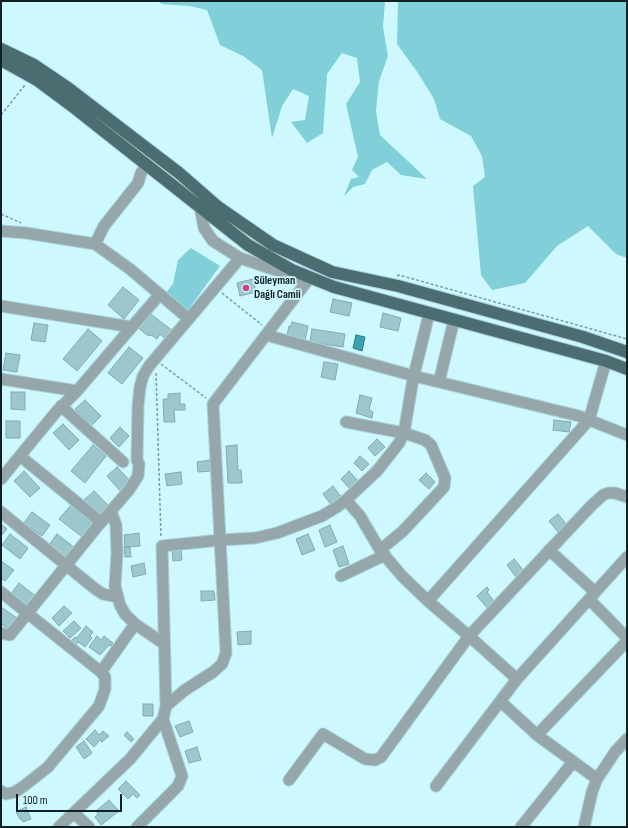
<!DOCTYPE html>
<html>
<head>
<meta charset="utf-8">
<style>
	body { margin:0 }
	#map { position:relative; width:628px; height:828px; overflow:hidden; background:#ccf8fe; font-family:"Sofia Sans Condensed",sans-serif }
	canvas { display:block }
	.frame { position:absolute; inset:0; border:2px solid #112123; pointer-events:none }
	.scale { position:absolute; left:16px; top:794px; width:106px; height:18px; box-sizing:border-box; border:2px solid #112123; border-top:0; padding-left:5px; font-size:12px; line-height:14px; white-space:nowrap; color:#112123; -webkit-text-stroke:3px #ccf8fe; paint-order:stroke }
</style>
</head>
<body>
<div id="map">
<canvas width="628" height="828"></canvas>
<div class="frame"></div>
<div class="scale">100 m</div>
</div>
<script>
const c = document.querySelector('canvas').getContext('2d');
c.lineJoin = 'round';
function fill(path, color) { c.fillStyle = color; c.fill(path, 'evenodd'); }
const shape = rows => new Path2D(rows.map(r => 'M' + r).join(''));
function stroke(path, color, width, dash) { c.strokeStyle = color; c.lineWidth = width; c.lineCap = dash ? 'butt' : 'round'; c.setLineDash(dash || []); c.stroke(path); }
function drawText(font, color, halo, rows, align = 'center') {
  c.font = font + ' "Sofia Sans Condensed",sans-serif'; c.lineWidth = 3.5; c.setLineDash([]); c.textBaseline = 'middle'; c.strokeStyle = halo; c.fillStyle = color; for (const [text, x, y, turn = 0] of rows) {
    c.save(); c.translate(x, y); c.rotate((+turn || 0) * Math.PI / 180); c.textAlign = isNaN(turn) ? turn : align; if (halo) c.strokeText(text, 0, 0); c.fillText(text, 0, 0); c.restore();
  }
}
fill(shape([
	[158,1,385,1,383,27,388,56,379,81,376,111,380,135,427,179,401,175,387,162,372,170,365,184,353,187,344,196,351,179,359,177,352,170,358,157,346,104,360,82,357,58,342,53,327,74,323,133,307,143,291,122,305,120,309,96,293,89,282,106,272,138,262,70,243,56,220,45,207,10,190,6,162,4],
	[398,1,627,1,627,258,616,254,588,226,557,246,525,283,492,290,481,275,473,186,485,177,482,156,471,136,440,119,434,99,418,73,397,44],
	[191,248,220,266,188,310,164,295,173,284,178,260]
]), '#80cfd9');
const water = shape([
	[356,335,365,337,362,351,353,348,356,335]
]);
fill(water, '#3ba1ae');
stroke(water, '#2e7b84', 1);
const building = shape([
	[253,279,256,292,240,296,237,283,253,279],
	[123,287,139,300,124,319,108,305,123,287],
	[333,299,352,303,349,316,330,312,333,299],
	[148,312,173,331,167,340,160,334,157,339,153,336,147,335,137,327,148,312],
	[383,313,401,318,398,331,380,327,383,313],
	[292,322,308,326,305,340,287,335,289,326,291,326,292,322],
	[34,323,48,325,45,342,31,340,34,323],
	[88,329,102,341,77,371,63,359,88,329],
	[312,329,345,334,343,347,310,342,312,329],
	[129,347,143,358,122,384,108,373,129,347],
	[6,353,20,355,17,372,3,370,6,353],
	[324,362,338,364,335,380,321,377,324,362],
	[11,392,25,392,25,410,11,409,11,392],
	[180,393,180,404,185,404,185,410,174,410,175,422,164,422,163,399,168,399,168,394,180,393],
	[360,395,372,398,369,410,373,412,372,418,356,413,360,395],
	[85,400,101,416,91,426,75,409,85,400],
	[554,420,571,422,569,432,553,430,554,420],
	[6,421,20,421,20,438,6,438,6,421],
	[63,424,79,440,69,450,53,433,63,424],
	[120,427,129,436,119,447,110,438,120,427],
	[377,439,385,447,375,456,368,448,377,439],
	[93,445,106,456,85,483,71,471,93,445],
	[237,445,238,470,241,470,242,483,228,483,226,446,237,445],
	[360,456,369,464,362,471,354,463,360,456],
	[210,460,212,471,198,472,197,462,210,460],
	[117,467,132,483,122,493,107,476,117,467],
	[24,471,40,488,30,497,14,481,24,471],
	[349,471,359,482,350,489,341,479,349,471],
	[181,472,182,484,167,486,165,474,181,472],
	[426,473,435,482,429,489,419,480,426,473],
	[333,486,342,498,332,506,323,494,333,486],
	[94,491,110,507,100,517,84,500,94,491],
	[71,505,97,526,86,540,59,519,71,505],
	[32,512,50,525,42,536,24,523,32,512],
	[558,514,567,525,558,532,549,521,558,514],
	[1,524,7,529,1,536,1,524],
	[330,525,337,542,325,547,319,530,330,525],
	[139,533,140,546,125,547,124,535,139,533],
	[10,534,28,548,20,559,2,545,10,534],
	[57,534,75,548,67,559,49,545,57,534],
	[308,534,315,550,302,555,296,539,308,534],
	[343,546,349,564,339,567,333,550,343,546],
	[124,547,130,547,131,557,125,557,124,547],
	[172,549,181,549,182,560,173,561,172,549],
	[514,559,524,571,516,577,507,565,514,559],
	[1,561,14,570,5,581,1,578,1,561],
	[144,563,146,574,133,577,131,566,144,563],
	[19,583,37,597,29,608,11,594,19,583],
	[487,587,489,590,487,592,495,603,488,609,477,596,487,587],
	[201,591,214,591,215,600,201,601,201,591],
	[64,606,72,613,59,626,52,618,64,606],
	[1,607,17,618,9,629,1,624,1,607],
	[74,621,81,628,70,638,63,631,74,621],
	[86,626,93,632,90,636,92,638,85,647,78,642,75,646,70,642,75,637,77,638,86,626],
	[251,631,251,644,238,645,237,632,251,631],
	[97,636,101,640,104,636,113,643,111,646,109,645,100,655,89,647,97,636],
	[143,704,153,704,153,716,143,716,143,704],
	[189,721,193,732,180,737,175,726,189,721],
	[95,730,99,735,103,731,109,736,102,742,100,740,94,747,86,739,95,730],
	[127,732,134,739,131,742,124,735,127,732],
	[84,741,92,753,84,759,76,747,84,741],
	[197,747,201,760,189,763,185,751,197,747],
	[126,781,140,795,137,798,133,794,128,799,118,789,126,781],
	[109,800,119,811,101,825,95,817,98,814,96,811,109,800],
	[26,807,31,819,23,822,21,819,20,819,16,812,26,807]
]);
fill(building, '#9cc7cc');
stroke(building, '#81abb0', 1);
const minor = shape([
	[200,207,204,228,213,241,240,258,299,278],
	[1,231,26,233,95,244,130,269,189,319],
	[95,244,104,226,138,183,141,173,147,164],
	[1,306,132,327],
	[266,335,414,376,579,416,627,435],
	[1,379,77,391],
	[439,382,454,320],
	[61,406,123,462],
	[346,422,404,433,425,440,431,445,445,478,444,487,403,531,380,550],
	[20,456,101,522],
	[1,479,56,412,77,391,160,294],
	[346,500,360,516,380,550,402,576,428,601,469,636,517,679],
	[111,511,116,525,117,553,115,586,120,605,125,614,135,624,163,643],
	[1,512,94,588,103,594,117,597],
	[549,550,595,592],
	[341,576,385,555],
	[1,592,101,672],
	[589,599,627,638],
	[428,601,589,420,606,361],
	[1,633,10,635,97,527,129,490,138,476,139,464,137,460,138,406,140,387,143,376,149,366,240,258],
	[501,702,537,735,597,779],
	[166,706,185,690,213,672,222,664,226,653,213,404,308,280],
	[537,735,627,641],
	[289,780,323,734,365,759,375,760,381,757,469,636,591,506,603,495,608,493,615,493,627,497],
	[436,786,517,679,627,557],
	[1,791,6,794,15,792,24,786,48,767,78,731,99,706,105,689,105,677,101,672,135,624],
	[74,813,89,827],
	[59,827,130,759,163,719,166,706,162,546,221,540,255,538,277,533,322,516,337,507,346,500,377,471,399,443,404,433,413,379,429,314],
	[137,827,178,786,182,776,163,719],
	[521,827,573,762],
	[584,827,592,792,597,779,615,752,627,739]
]);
const major = shape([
	[1,49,34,65,68,88,179,173,218,207,273,245,332,272,398,286,583,337,627,352],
	[1,60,37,80,76,109,248,245,292,270,334,287,606,361,627,369]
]);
stroke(minor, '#aad1d7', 13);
stroke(major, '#aad1d7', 14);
stroke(shape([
	[1,115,25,85],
	[1,214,21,223],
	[397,276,399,275,627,339],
	[222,293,262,325],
	[161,364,206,398],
	[156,373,161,537]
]), '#7d9da1', 1.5, [3, 2]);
stroke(minor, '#95a7aa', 11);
stroke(major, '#4b6c70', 12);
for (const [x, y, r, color] of [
	[246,288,4,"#cb4381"]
]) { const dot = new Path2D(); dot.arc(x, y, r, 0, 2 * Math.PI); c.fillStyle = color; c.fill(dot); stroke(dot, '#ccf8fe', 1.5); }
drawText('bold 12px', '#112123', '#ccf8fe', [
	["Süleyman",254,281],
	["Dağlı Camii",254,295]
], 'left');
</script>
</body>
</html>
